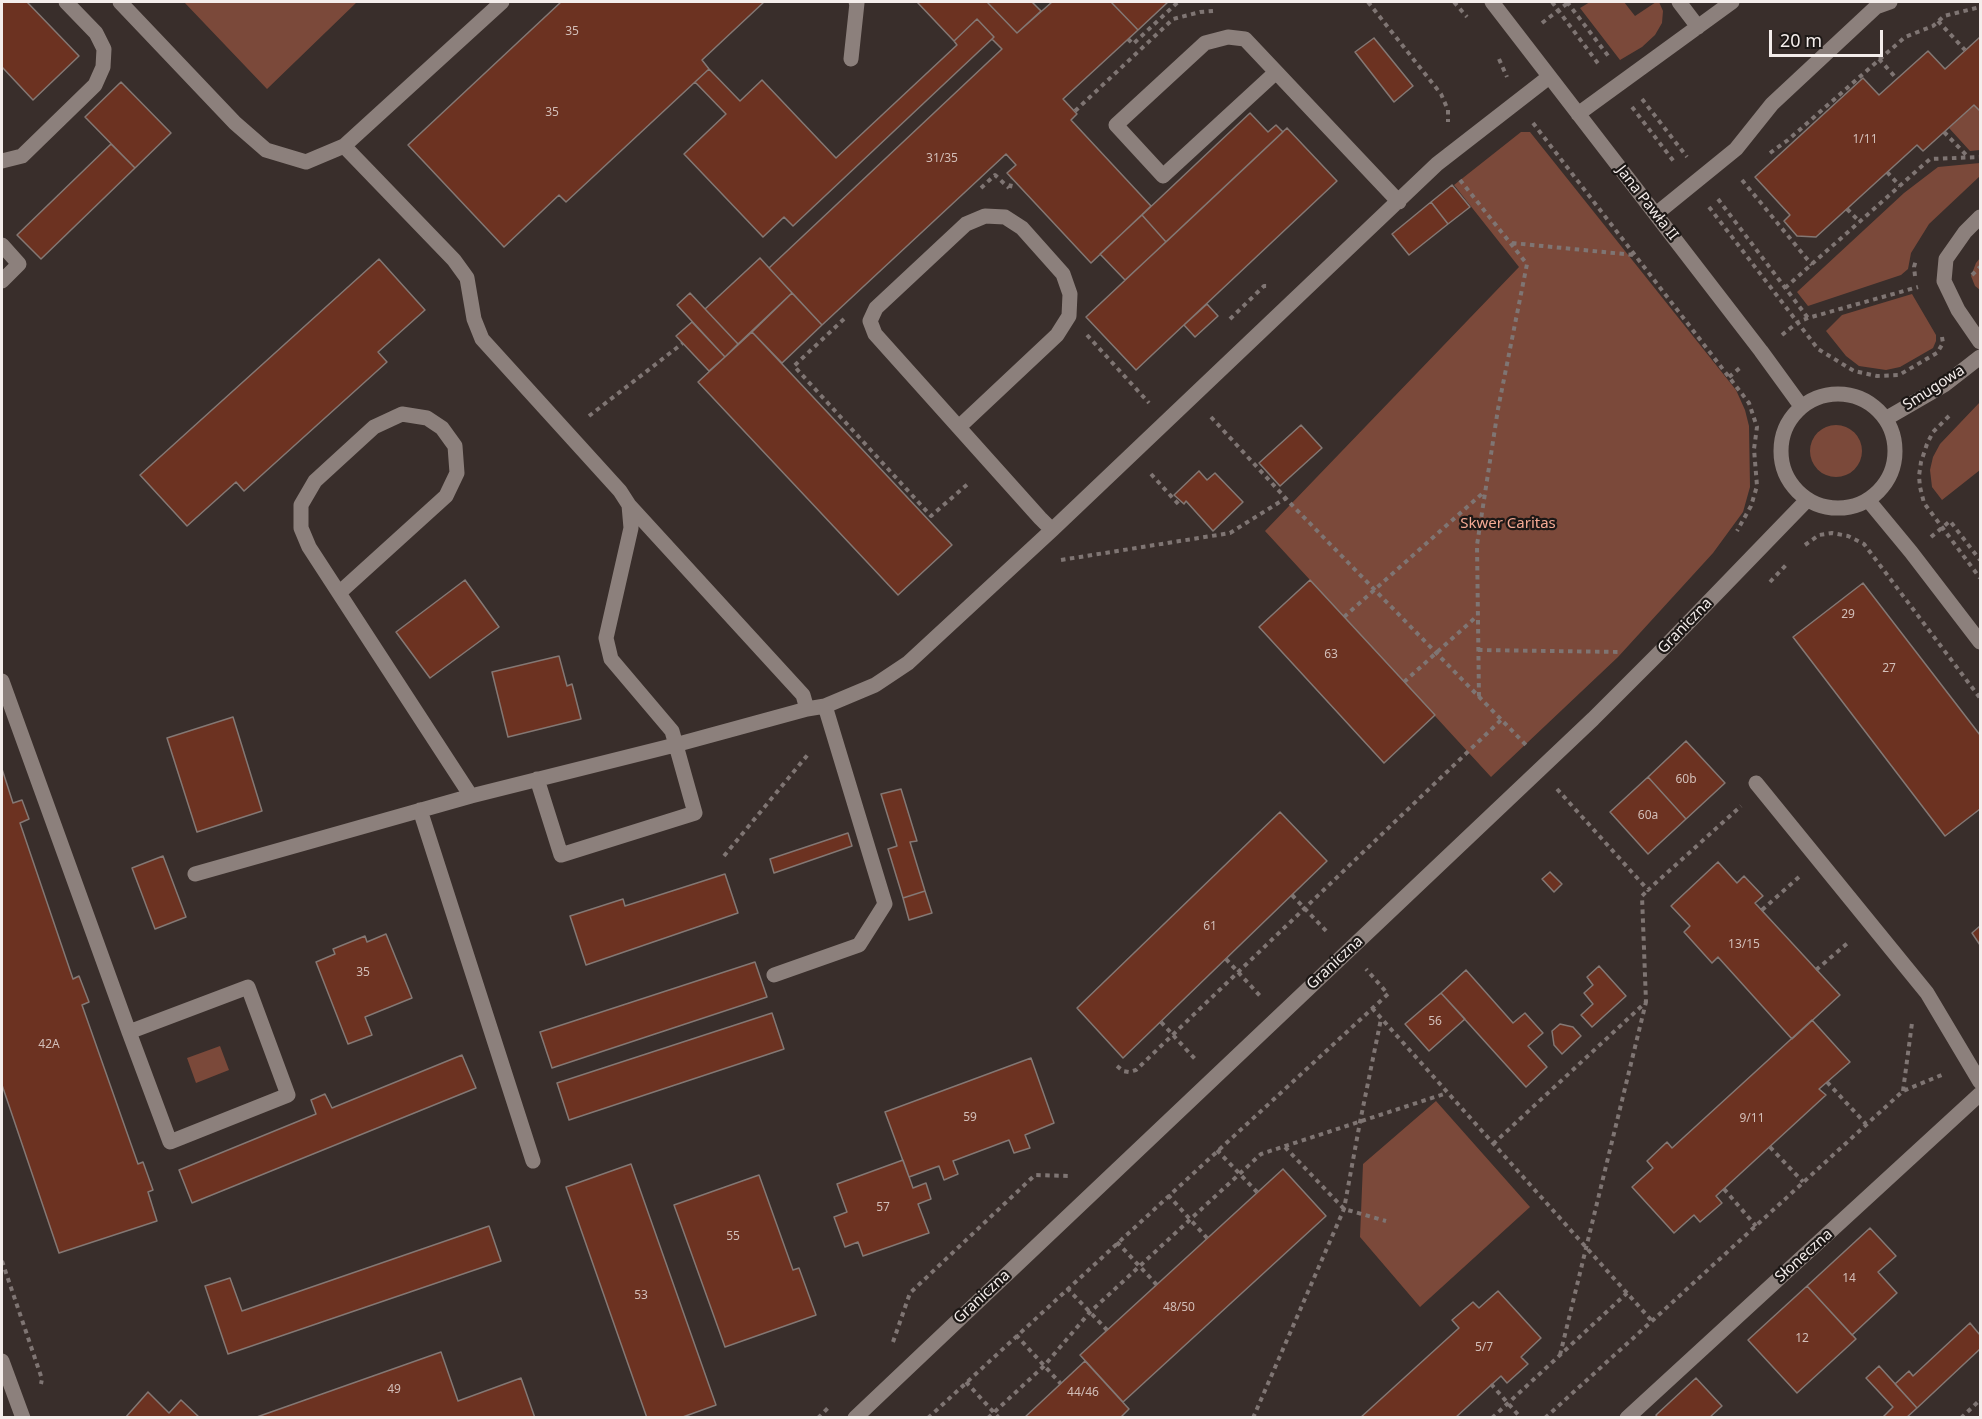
<!DOCTYPE html>
<html>
<head>
<meta charset="utf-8">
<style>
	body { margin:0 }
	#map { position:relative; width:1982px; height:1419px; overflow:hidden; background:#392e2b; font-family:"Noto Sans",sans-serif }
	canvas { display:block }
	.frame { position:absolute; inset:0; border:3px solid #f4edeb; pointer-events:none }
	.scale { position:absolute; left:1769px; top:30px; width:114px; height:27px; box-sizing:border-box; border:3px solid #f4edeb; border-top:0; padding-left:8px; font-size:18px; line-height:21px; white-space:nowrap; color:#f4edeb; -webkit-text-stroke:4px #1d1816; paint-order:stroke }
</style>
</head>
<body>
<div id="map">
<canvas width="1982" height="1419"></canvas>
<div class="frame"></div>
<div class="scale">20 m</div>
</div>
<script>
const c = document.querySelector('canvas').getContext('2d');
c.lineJoin = 'round';
function fill(path, color) { c.fillStyle = color; c.fill(path, 'evenodd'); }
const shape = rows => new Path2D(rows.map(r => 'M' + r).join(''));
function stroke(path, color, width, dash) { c.strokeStyle = color; c.lineWidth = width; c.lineCap = dash ? 'butt' : 'round'; c.setLineDash(dash || []); c.stroke(path); }
function drawText(font, color, halo, rows, align = 'center') {
  c.font = font + ' "Noto Sans",sans-serif'; c.lineWidth = 4.5; c.setLineDash([]); c.textBaseline = 'middle'; c.strokeStyle = halo; c.fillStyle = color; for (const [text, x, y, turn = 0] of rows) {
    c.save(); c.translate(x, y); c.rotate((+turn || 0) * Math.PI / 180); c.textAlign = isNaN(turn) ? turn : align; if (halo) c.strokeText(text, 0, 0); c.fillText(text, 0, 0); c.restore();
  }
}
fill(shape([
	[184,2,357,2,267,89],
	[1590,2,1624,2,1635,16,1656,2,1659,2,1663,11,1662,23,1655,35,1642,47,1620,60,1580,8],
	[1974,105,1980,111,1980,150,1970,151,1949,128],
	[1521,132,1530,132,1736,390,1745,410,1749,426,1750,487,1743,512,1713,553,1618,657,1491,777,1265,531,1519,267,1454,185],
	[1980,163,1980,176,1929,224,1911,253,1908,269,1901,275,1808,306,1797,292,1904,193,1938,167],
	[1980,258,1980,290,1975,286,1971,276,1976,263],
	[1912,294,1936,335,1936,341,1933,348,1900,367,1886,370,1859,366,1846,356,1826,331,1842,315],
	[1980,402,1980,470,1942,500,1932,487,1930,470,1933,457,1940,444],
	'1810 451a26 26 0 1 1 52 0a26 26 0 1 1-52 0Z',
	[220,1046,229,1070,196,1083,187,1058],
	[1436,1101,1530,1207,1420,1307,1360,1237,1363,1164]
]), '#7b493a');
const building = shape([
	[2,2,27,2,79,56,33,100,2,67,2,2],
	[561,2,764,2,702,60,709,69,695,82,566,202,559,195,504,247,408,145,561,2],
	[917,2,987,2,1017,33,1052,2,1111,2,1138,30,1063,99,1077,114,1071,120,1151,206,1091,263,1007,173,1016,165,1006,154,822,325,769,268,1002,49,992,39,994,37,977,19,954,41,917,2],
	[987,2,1032,2,1041,11,1017,33,987,2],
	[1111,2,1168,2,1138,30,1111,2],
	[977,19,994,37,992,39,793,226,784,217,763,237,684,154,726,114,695,82,709,69,740,101,762,80,836,158,957,45,954,41,977,19],
	[1980,37,1980,111,1974,105,1923,151,1917,145,1816,237,1797,236,1784,221,1790,215,1755,177,1863,78,1879,95,1928,51,1945,69,1980,37],
	[1374,38,1413,86,1394,102,1355,52,1374,38],
	[121,82,171,133,135,168,85,117,121,82],
	[1250,113,1268,132,1276,125,1283,132,1166,242,1142,215,1250,113],
	[1287,128,1337,181,1136,370,1086,317,1287,128],
	[111,144,135,168,41,259,17,235,111,144],
	[1452,185,1470,207,1448,224,1431,202,1452,185],
	[1431,202,1448,224,1409,255,1392,234,1431,202],
	[1142,215,1166,242,1125,280,1100,254,1142,215],
	[760,258,792,293,738,344,705,309,760,258],
	[379,259,425,310,378,352,387,362,244,491,236,482,187,526,140,475,379,259],
	[690,293,738,344,725,357,677,305,690,293],
	[792,293,822,325,782,363,752,332,792,293],
	[1207,304,1218,316,1195,337,1184,325,1207,304],
	[692,322,725,357,709,371,676,336,692,322],
	[752,332,952,545,898,595,698,382,752,332],
	[1301,425,1322,448,1280,486,1259,463,1301,425],
	[1199,471,1207,480,1215,473,1243,502,1213,531,1186,501,1184,504,1174,495,1199,471],
	[465,580,499,627,430,678,396,632,465,580],
	[1310,580,1435,715,1384,763,1259,627,1310,580],
	[1863,583,1980,735,1980,809,1945,836,1793,637,1863,583],
	[559,656,567,686,572,684,581,719,508,737,492,672,559,656],
	[233,717,262,811,197,832,167,738,233,717],
	[1686,741,1725,783,1686,819,1648,777,1686,741],
	[2,769,13,803,22,800,29,819,20,823,73,979,79,976,89,1002,82,1005,138,1164,143,1162,153,1190,148,1192,157,1221,59,1253,2,1085,2,769],
	[1648,777,1686,819,1648,854,1610,812,1648,777],
	[901,789,917,841,910,842,925,891,903,898,888,849,897,846,881,794,901,789],
	[1280,812,1327,861,1123,1058,1077,1008,1280,812],
	[848,833,852,846,774,873,770,859,848,833],
	[163,856,186,917,155,929,132,868,163,856],
	[1718,862,1737,883,1744,876,1763,896,1755,903,1840,995,1792,1039,1718,957,1712,963,1684,932,1690,926,1671,906,1718,862],
	[1550,872,1562,884,1554,892,1542,879,1550,872],
	[725,874,738,913,586,965,570,916,623,899,625,906,725,874],
	[925,891,932,913,909,920,903,898,925,891],
	[1980,926,1980,945,1972,933,1980,926],
	[386,934,412,998,365,1017,372,1035,348,1044,316,962,335,954,333,949,365,936,367,942,386,934],
	[755,962,767,997,552,1068,540,1032,755,962],
	[1599,966,1626,996,1592,1027,1581,1015,1593,1004,1584,993,1593,985,1587,977,1599,966],
	[1466,970,1513,1023,1525,1013,1543,1033,1528,1046,1547,1067,1526,1087,1441,993,1466,970],
	[1441,993,1465,1019,1429,1051,1405,1024,1441,993],
	[772,1013,784,1049,569,1120,557,1083,772,1013],
	[1812,1020,1850,1062,1819,1089,1826,1095,1716,1196,1722,1203,1700,1222,1694,1215,1674,1233,1632,1187,1653,1168,1647,1161,1667,1142,1672,1148,1812,1020],
	[1560,1024,1573,1027,1581,1036,1562,1054,1554,1045,1552,1031,1560,1024],
	[462,1055,476,1088,192,1203,179,1170,316,1114,311,1100,325,1094,332,1108,462,1055],
	[1031,1058,1054,1123,1025,1135,1030,1148,1014,1153,1009,1140,953,1161,958,1174,944,1180,939,1166,909,1177,885,1112,1031,1058],
	[903,1160,913,1188,926,1183,931,1199,918,1204,929,1233,863,1256,858,1242,845,1247,834,1217,847,1212,837,1184,903,1160],
	[631,1164,716,1405,680,1418,647,1418,566,1187,631,1164],
	[1283,1169,1326,1216,1123,1402,1080,1355,1283,1169],
	[759,1175,793,1270,799,1268,816,1315,725,1347,674,1205,759,1175],
	[489,1226,501,1261,228,1354,205,1286,230,1278,242,1311,489,1226],
	[1870,1228,1896,1256,1878,1272,1897,1293,1852,1335,1807,1286,1870,1228],
	[1807,1286,1856,1339,1797,1393,1748,1340,1807,1286],
	[1498,1291,1541,1338,1521,1357,1528,1364,1507,1383,1501,1376,1455,1418,1360,1418,1459,1328,1452,1320,1473,1302,1479,1308,1498,1291],
	[1970,1323,1980,1335,1980,1349,1917,1408,1895,1384,1909,1371,1913,1376,1970,1323],
	[441,1352,458,1401,521,1378,535,1418,254,1418,441,1352],
	[1085,1361,1129,1409,1120,1418,1024,1418,1085,1361],
	[1879,1366,1917,1408,1906,1418,1882,1418,1893,1407,1866,1378,1879,1366],
	[1696,1378,1722,1406,1709,1418,1658,1418,1656,1415,1696,1378],
	[148,1392,169,1413,181,1400,200,1418,125,1418,148,1392]
]);
fill(building, '#6c3221');
stroke(building, '#847874', 1.5);
stroke(shape([
	[1368,2,1441,94,1448,110,1448,122],
	[1454,2,1467,17],
	[1552,2,1600,66],
	[1567,2,1609,57],
	[1938,21,1965,50],
	[1542,23,1569,2],
	[1128,39,1133,44,1178,2],
	[1499,59,1507,77],
	[1879,59,1897,79],
	[1642,99,1687,157],
	[1632,107,1675,163],
	[1075,111,1173,19,1200,12,1213,11],
	[1533,123,1749,403,1757,427,1754,449,1757,486,1751,506,1737,531],
	[1944,132,1968,157],
	[1770,153,1788,140,1905,37,1933,26,1944,16,1980,7],
	[1887,172,1900,186],
	[1460,180,1527,264,1498,409,1477,545,1479,697],
	[1742,180,1812,265],
	[981,188,995,175,1009,188],
	[1010,188,1012,179],
	[1718,199,1808,318],
	[1709,207,1818,349,1854,371,1877,376,1899,375,1937,353,1943,343,1942,337],
	[1847,209,1860,222],
	[1512,243,1634,255],
	[1972,275,1980,267],
	[1915,276,1914,267,1916,260],
	[1785,288,1930,159,1980,157],
	[844,319,794,366,931,516,970,482],
	[1230,319,1264,286,1267,286],
	[1087,335,1149,403],
	[1782,335,1798,322,1808,318,1918,287],
	[1729,377,1741,367],
	[589,416,683,343],
	[1949,416,1933,432,1927,444,1921,462,1919,476,1920,487,1924,503,1980,578],
	[1211,417,1291,504,1526,745],
	[1151,474,1181,507],
	[1931,537,1950,521,1980,560],
	[1805,545,1819,535,1832,533,1848,536,1864,544,1980,698],
	[1061,560,1230,533,1286,498],
	[1770,582,1787,564],
	[1344,617,1484,492],
	[1478,650,1622,652],
	[1404,682,1477,616],
	[1557,789,1648,890,1741,806],
	[724,856,810,752],
	[1292,895,1329,934],
	[1762,910,1799,877],
	[1226,959,1262,998],
	[1816,970,1850,941],
	[1372,1008,1652,1321],
	[1161,1022,1195,1059],
	[1117,1066,1123,1071,1129,1072,1136,1070,1501,720],
	[1827,1082,1866,1124],
	[1903,1091,1912,1023],
	[1493,1144,1646,1002,1642,896,1648,890],
	[1285,1147,1344,1209,1386,1221],
	[1770,1147,1803,1182],
	[1217,1150,1257,1192],
	[1724,1189,1756,1226],
	[1168,1195,1207,1238],
	[1117,1242,1157,1285],
	[2,1261,42,1379,41,1384],
	[1067,1288,1107,1330],
	[1016,1335,1061,1384],
	[893,1342,910,1293,1035,1175,1071,1176],
	[1560,1355,1646,1002],
	[966,1382,999,1418],
	[1491,1384,1521,1418],
	[818,1418,830,1406],
	[928,1418,1388,994,1366,969],
	[988,1418,1044,1366,1090,1312,1261,1154,1447,1093],
	[1253,1418,1344,1209,1360,1122,1381,1019],
	[1492,1418,1627,1293],
	[1545,1418,1652,1321,1903,1091,1944,1074],
	[1961,1418,1980,1400,1980,1401]
]), '#7f7573', 4, [4.5, 4.5]);
stroke(shape([
	[120,2,235,123,266,150,306,162,344,146,454,260,467,278,474,319,482,339,620,491,629,505,631,528,606,638,611,659,672,731,695,813,561,855,537,779],
	[1492,2,1761,351,1801,406],
	[1679,2,1698,27],
	[851,59,857,3,856,2],
	[1275,73,1163,176,1116,125,1205,43,1228,37,1245,39,1399,202],
	[1578,114,1732,2],
	[344,146,502,2],
	[2,161,22,156,95,85,103,67,104,49,96,33,66,2],
	[1656,214,1736,149,1772,104,1876,7,1890,2],
	[1980,217,1965,232,1946,259,1944,281,1958,310,1980,342],
	[2,245,19,264,2,281],
	'1781 451a57 57 0 1 1 114 0a57 57 0 1 1-114 0Z',
	[1887,418,1944,385,1980,357],
	[959,427,1057,335,1069,316,1070,294,1063,274,1022,228,1005,217,985,216,966,224,876,308,870,321,875,334,1040,518,1052,530],
	[1868,500,1911,552,1980,642],
	[629,505,803,695,807,709],
	[339,593,446,496,457,473,455,446,442,428,427,418,402,414,374,427,315,481,301,505,301,528,309,547,471,796,675,745,807,709,825,706,875,685,908,663,1052,530,1437,164,1549,77],
	[2,681,129,1032,170,1142,288,1095,248,987,129,1032],
	[1756,783,1927,993,1980,1082],
	[420,810,533,1161],
	[195,874,471,796],
	[774,975,859,945,885,904,825,706],
	[2,1361,23,1418],
	[855,1418,1593,719,1658,654,1807,500],
	[1627,1418,1980,1094]
]), '#8c807c', 15);
drawText('12px', '#d2beb8', null, [
	["35",572,32],
	["35",552,113],
	["1/11",1865,140],
	["31/35",942,159],
	["29",1848,615],
	["63",1331,655],
	["27",1889,669],
	["60b",1686,780],
	["60a",1648,816],
	["61",1210,927],
	["13/15",1744,945],
	["35",363,973],
	["56",1435,1022],
	["42A",49,1045],
	["59",970,1118],
	["9/11",1752,1119],
	["57",883,1208],
	["55",733,1237],
	["14",1849,1279],
	["53",641,1296],
	["48/50",1179,1308],
	["12",1802,1339],
	["5/7",1484,1348],
	["49",394,1390],
	["44/46",1083,1393]
]);
drawText('15px', '#f4edeb', '#1d1816', [
	["Jana Pawła II",1647,203,52],
	["Smugowa",1934,388,-33],
	["Graniczna",1685,626,-46],
	["Graniczna",1335,963,-43],
	["Słoneczna",1804,1256,-42],
	["Graniczna",982,1297,-43]
]);
drawText('15px', '#f6ab95', '#1d1816', [
	["Skwer Caritas",1508,524]
]);
</script>
</body>
</html>
